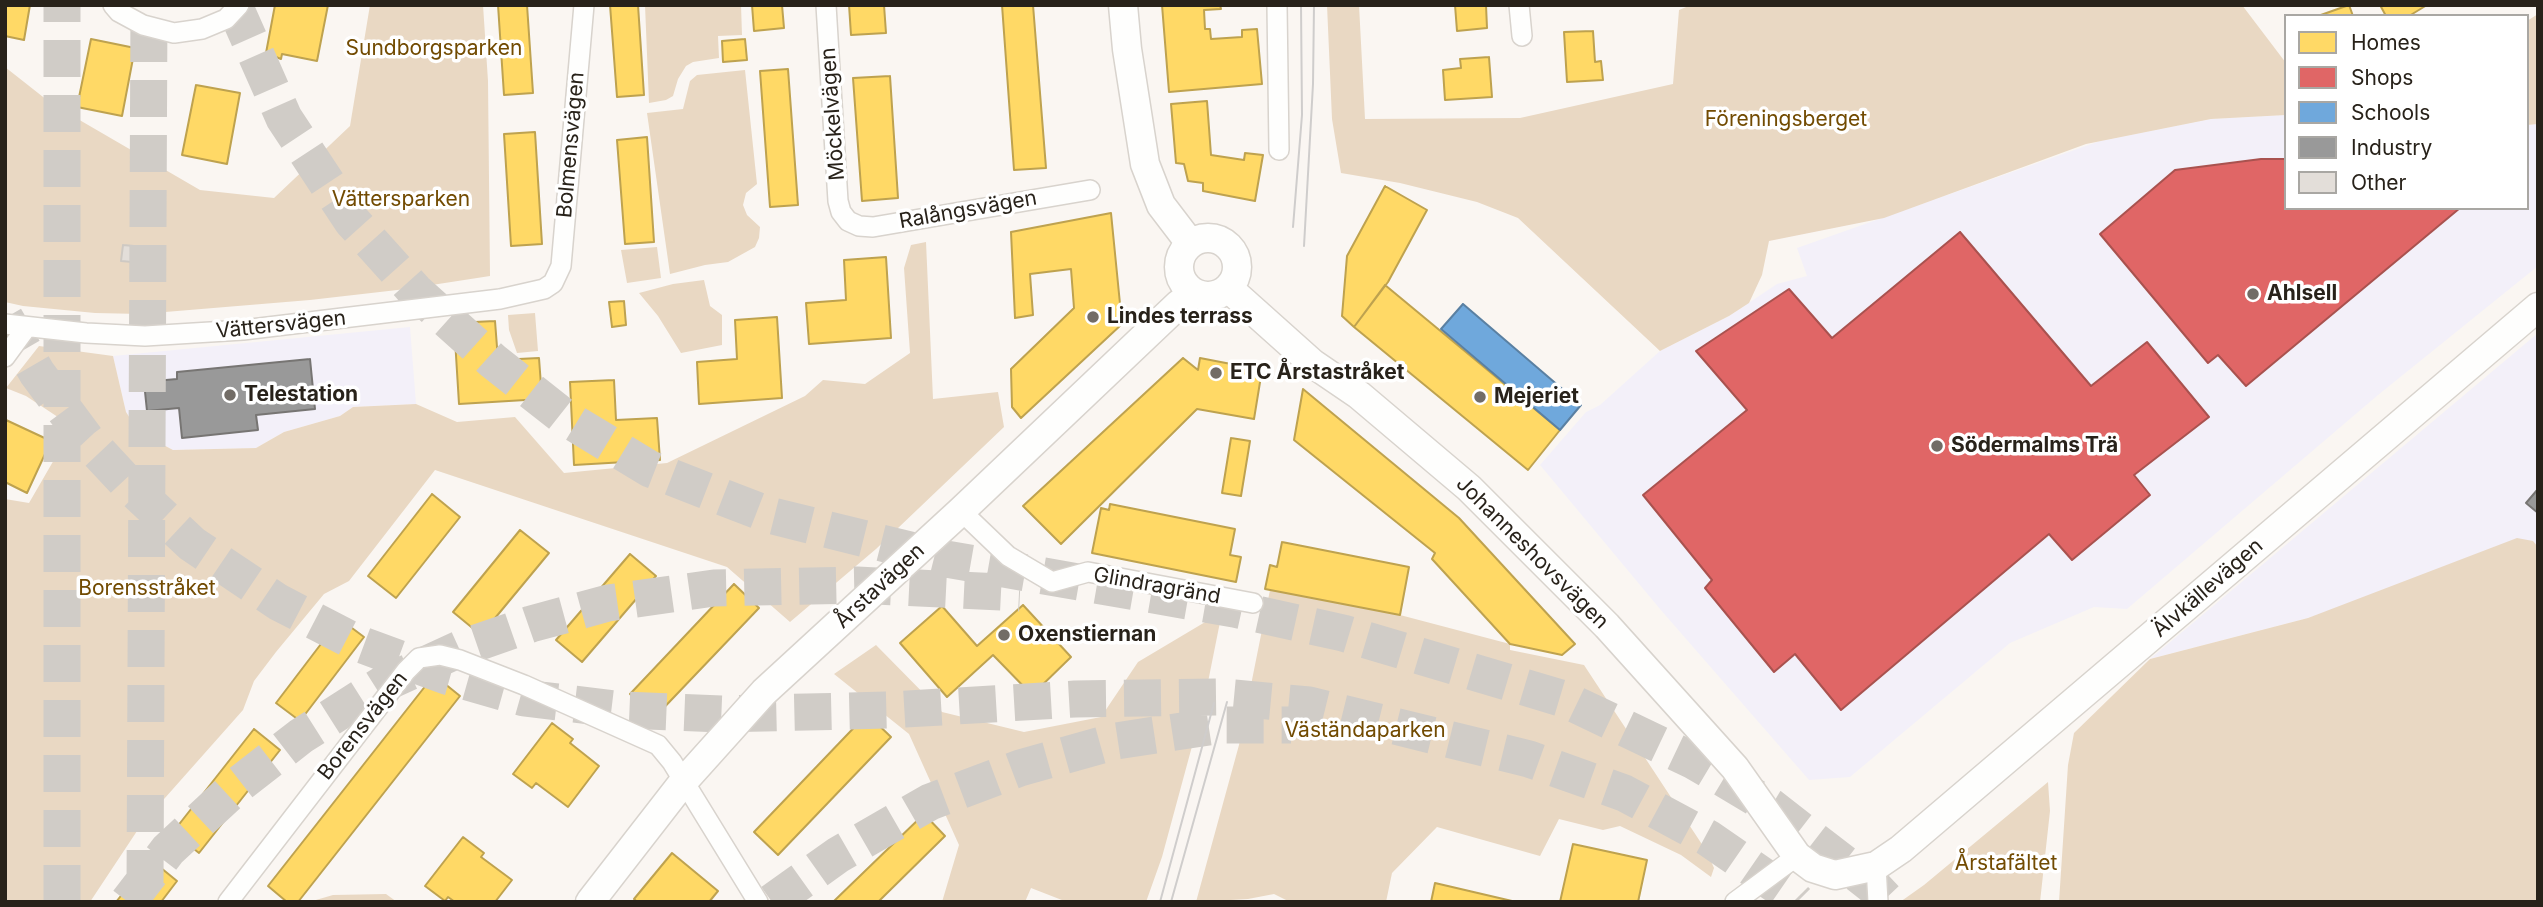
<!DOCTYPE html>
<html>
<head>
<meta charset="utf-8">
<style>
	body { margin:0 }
	#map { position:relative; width:2543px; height:907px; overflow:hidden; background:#faf6f2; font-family:Inter,sans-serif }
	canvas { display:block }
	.frame { position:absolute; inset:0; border:7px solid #28221a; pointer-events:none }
	.legend { position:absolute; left:2284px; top:14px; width:245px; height:196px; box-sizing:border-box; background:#fff; border:2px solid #a9a7a3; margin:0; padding:9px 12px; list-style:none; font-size:21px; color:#28221a }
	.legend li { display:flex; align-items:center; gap:14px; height:35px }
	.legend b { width:35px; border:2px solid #a9a7a3 }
</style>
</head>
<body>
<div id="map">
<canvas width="2543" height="907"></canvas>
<div class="frame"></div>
<ul class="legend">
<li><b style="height:19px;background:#ffd966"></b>Homes</li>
<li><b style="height:19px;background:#e06666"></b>Shops</li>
<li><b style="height:19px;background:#6fa8dc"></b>Schools</li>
<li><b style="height:19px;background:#999"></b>Industry</li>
<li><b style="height:19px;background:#e3ded9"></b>Other</li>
</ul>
</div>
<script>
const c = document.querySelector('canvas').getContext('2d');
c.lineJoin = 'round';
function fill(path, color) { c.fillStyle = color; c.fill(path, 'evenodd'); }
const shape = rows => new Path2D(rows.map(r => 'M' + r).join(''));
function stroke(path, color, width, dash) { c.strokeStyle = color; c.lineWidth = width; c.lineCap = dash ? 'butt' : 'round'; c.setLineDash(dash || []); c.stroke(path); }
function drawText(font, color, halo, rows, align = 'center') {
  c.font = font + ' Inter,sans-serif'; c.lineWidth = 7; c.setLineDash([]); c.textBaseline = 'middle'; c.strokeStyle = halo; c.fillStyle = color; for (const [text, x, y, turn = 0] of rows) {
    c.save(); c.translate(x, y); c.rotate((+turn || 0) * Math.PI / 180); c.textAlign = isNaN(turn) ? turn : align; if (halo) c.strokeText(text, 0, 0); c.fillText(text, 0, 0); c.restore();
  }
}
fill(shape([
	[2286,115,2286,208,2527,208,2527,125,2538,124,2538,266,2378,395,2127,609,2094,607,2010,643,1850,777,1809,780,1660,609,1540,465,1586,412,1600,405,1660,351,1729,316,1777,284,1807,276,1797,248,2100,141,2211,119],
	[410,327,416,404,353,407,340,416,284,432,256,448,173,450,139,432,126,412,113,356],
	[2538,333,2538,547,2533,541,2308,618,2150,659]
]), '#f3f0f9');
fill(shape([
	[370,5,483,5,488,81,490,276,406,289,310,300,141,314,95,313,23,306,5,302,5,67,52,104,200,190,274,198,350,126],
	[645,5,741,5,742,35,718,36,719,58,693,62,686,66,678,79,673,96,666,100,649,103],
	[1327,5,1359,5,1365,119,1520,118,1673,84,1679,10,1691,5,2242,5,2286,63,2286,115,2211,119,2086,144,1884,218,1769,241,1762,275,1749,303,1729,316,1660,351,1518,218,1477,202,1400,183,1341,173,1332,119],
	[2538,14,2538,124,2527,125,2527,21],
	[745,70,757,184,746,193,743,205,747,215,760,227,759,238,755,247,728,262,705,265,670,274,647,113,683,109,690,81,697,75],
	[926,242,933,399,998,392,1004,427,876,549,790,622,727,567,435,470,349,581,324,594,276,652,254,681,243,710,141,825,90,902,5,902,5,499,29,503,73,427,26,396,6,388,39,346,113,356,126,412,139,432,173,450,256,448,284,432,340,416,353,407,416,404,457,422,515,417,564,473,667,463,805,396,823,380,865,384,910,353,904,268,911,245],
	[657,247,661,278,627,283,621,250],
	[704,280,710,306,722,315,722,345,681,353,658,316,639,293,673,284],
	[535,313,538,351,517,353,509,330,508,315],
	[2517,538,2533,541,2538,547,2538,902,2059,902,2068,765,2074,733,2150,659,2308,618],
	[1270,590,1400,615,1510,644,1510,650,1584,665,1707,852,1714,868,1711,877,1681,855,1620,826,1603,830,1559,819,1540,856,1437,827,1392,873,1386,902,1290,902,1274,894,1248,899,1196,902,1239,745],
	[1222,612,1204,702,1162,857,1146,902,1067,902,1031,888,1025,902,942,902,959,845,909,734,834,674,876,645,942,712,1024,732,1101,717,1138,662],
	[2048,782,2050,811,2040,902,1900,902,1924,885],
	[386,894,397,902,309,902,333,895]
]), '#e9d8c3');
const homes = shape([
	[5,5,30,5,24,40,5,36,5,5],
	[275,5,328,5,317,61,282,54,281,59,266,53,275,5],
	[498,5,527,5,533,93,504,95,498,5],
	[610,5,638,5,644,95,617,97,610,5],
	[782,5,784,28,754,31,752,5,782,5],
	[849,5,884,5,886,33,851,35,849,5],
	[1002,5,1033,5,1046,168,1014,170,1002,5],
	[1162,5,1220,5,1221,9,1204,10,1205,29,1210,29,1211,39,1242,37,1242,30,1257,29,1262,84,1169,92,1162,5],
	[1455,5,1486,5,1487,28,1457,31,1455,5],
	[2349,5,2353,16,2318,16,2349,5],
	[2380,5,2427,5,2409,16,2386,16,2380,5],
	[1593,31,1595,62,1601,61,1603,80,1567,82,1564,32,1593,31],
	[91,39,135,48,122,116,77,107,91,39],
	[745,39,747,60,723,62,722,41,745,39],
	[1489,57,1492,97,1445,100,1443,70,1461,68,1460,59,1489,57],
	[788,69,798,205,770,207,760,71,788,69],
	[890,76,898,198,862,201,853,78,890,76],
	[196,85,240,93,227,164,182,155,196,85],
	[1207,101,1211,155,1244,160,1245,153,1263,155,1255,201,1203,191,1203,183,1188,181,1184,164,1176,163,1171,104,1207,101],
	[535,132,542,244,511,246,504,134,535,132],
	[647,137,654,242,625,244,617,140,647,137],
	[1385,186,1427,210,1388,282,1354,327,1342,316,1347,256,1385,186],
	[1111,213,1122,324,1021,418,1012,407,1011,369,1074,308,1071,269,1030,274,1033,315,1015,318,1011,232,1111,213],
	[886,257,891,338,809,344,806,303,846,300,844,260,886,257],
	[1385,285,1560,430,1528,470,1354,327,1385,285],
	[624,301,626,325,612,327,609,302,624,301],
	[777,317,782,398,699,404,697,362,737,359,735,320,777,317],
	[495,321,498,360,539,358,542,399,459,404,454,323,495,321],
	[1183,358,1198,370,1200,358,1262,370,1254,419,1197,409,1061,544,1023,506,1183,358],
	[614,380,616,420,657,418,660,460,574,465,570,382,614,380],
	[1303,389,1459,518,1575,644,1562,655,1510,644,1432,559,1435,553,1294,440,1303,389],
	[6,420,51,441,27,493,5,482,6,420],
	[1231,438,1250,441,1241,496,1222,493,1231,438],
	[432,494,460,517,396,598,368,576,432,494],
	[1110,504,1235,529,1230,555,1241,557,1236,582,1092,553,1101,508,1109,510,1110,504],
	[520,530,549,553,481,635,453,612,520,530],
	[1282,542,1409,567,1400,615,1265,589,1270,565,1277,567,1282,542],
	[630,554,656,576,582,662,556,640,630,554],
	[734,584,759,608,655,717,630,694,734,584],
	[1023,605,1071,657,1032,695,993,655,947,697,900,643,942,606,977,646,1023,605],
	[340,619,364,637,300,721,276,703,340,619],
	[434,675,460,696,298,902,287,902,268,886,434,675],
	[867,714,891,737,778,855,754,832,867,714],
	[552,723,573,739,570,743,599,766,568,807,536,783,532,788,513,774,552,723],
	[254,729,280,750,199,853,173,832,254,729],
	[924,814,945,836,878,902,833,902,924,814],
	[463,837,484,853,481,857,512,880,495,902,455,902,448,897,445,901,425,886,463,837],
	[1573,844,1647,860,1638,902,1560,902,1573,844],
	[672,853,718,891,709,902,637,902,634,899,672,853],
	[150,859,177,881,161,902,116,902,150,859],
	[1435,883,1512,901,1512,902,1431,902,1435,883]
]);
fill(homes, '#ffd966');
stroke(homes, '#bea24f', 2);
const shops = shape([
	[2261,159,2286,159,2286,208,2460,208,2246,386,2218,355,2208,363,2100,234,2175,170,2261,159],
	[1960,232,2091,386,2147,342,2209,417,2134,475,2150,495,2072,560,2049,534,1841,710,1795,654,1774,672,1705,588,1712,580,1643,495,1747,410,1696,351,1789,289,1832,338,1960,232]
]);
fill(shops, '#e06666');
stroke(shops, '#a9524f', 2);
const schools = shape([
	[1463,304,1581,405,1560,430,1441,329,1463,304]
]);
fill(schools, '#6fa8dc');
stroke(schools, '#5a80a2', 2);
const industry = shape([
	[310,359,315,409,256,415,258,430,182,438,179,408,147,411,144,382,177,379,177,372,310,359],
	[2538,489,2538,513,2526,503,2538,489]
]);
fill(industry, '#999');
stroke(industry, '#777573', 2);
const building = shape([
	[123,245,145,247,144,263,121,261,123,245]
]);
fill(building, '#e3ded9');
stroke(building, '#cec9c3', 2);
stroke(shape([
	[234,5,284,118,352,221,415,291,493,361,564,417,650,469,769,515,946,559,1234,609,1343,633,1564,699,1694,761,1771,807,1872,885,1888,902],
	[5,318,37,373,86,439,129,485,192,544,278,602,357,643,446,676,524,698,624,710,722,714,889,710,1075,699,1224,697,1309,705,1529,759,1624,793,1708,838,1789,894,1797,902],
	[145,887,149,5],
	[62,902,62,5],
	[128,902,168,850,238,785,301,736,383,684,462,648,531,624,608,603,714,588,857,585,1020,593],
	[772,902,838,855,930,802,1020,768,1116,741,1221,725,1291,725]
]), '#d0ccc7', 37, [37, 18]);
const street = shape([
	[113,5,119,12,143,25,174,33,202,29,226,19,239,5],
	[826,5,838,201,841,212,848,221,859,226,873,227,1090,190],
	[1277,5,1279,150],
	[1519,5,1522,36],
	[5,324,86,333,145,336,243,330,500,299,544,289,553,283,561,266,584,5],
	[5,357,27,327],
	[961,511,1008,556,1052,582,1088,572,1253,603],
	[1876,866,1878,902],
	[228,902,406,671,419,658,440,655,460,660,524,685,658,745,672,762,758,902],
	[1735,902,1797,856]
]);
const secondary = shape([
	[1123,5,1127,49,1145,164,1161,205,1190,243],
	'1179 267a29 29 0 1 1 58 0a29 29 0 1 1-58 0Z',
	[1230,286,1236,295,1312,363,1359,395,1469,488,1607,626,1735,768,1797,856,1813,868,1835,875,1876,866,1901,849,2538,307],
	[590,902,684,781,764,692,961,511,1179,304,1195,293]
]);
stroke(street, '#d8d3cd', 22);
stroke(secondary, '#d8d3cd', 31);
stroke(street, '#fefefd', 19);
stroke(secondary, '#fefefd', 28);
stroke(shape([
	[1293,227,1302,115,1301,5],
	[1304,246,1313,84,1314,5],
	[1160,902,1214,703],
	[1171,902,1227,702]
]), '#cfcdcc', 2);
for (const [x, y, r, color] of [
	[2253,294,7,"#726c66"],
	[1093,317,7,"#726c66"],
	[1216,373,7,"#726c66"],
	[230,395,7,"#726c66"],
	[1480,397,7,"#726c66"],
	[1937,446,7,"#726c66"],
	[1004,635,7,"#726c66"]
]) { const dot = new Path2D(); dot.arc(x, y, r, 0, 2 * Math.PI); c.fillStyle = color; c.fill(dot); stroke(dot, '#fff', 2.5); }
drawText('21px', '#724b02', '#fff', [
	["Sundborgsparken",434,49],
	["Föreningsberget",1786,120],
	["Vättersparken",401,200],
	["Borensstråket",147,589],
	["Väständaparken",1365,731],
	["Årstafältet",2006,864]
]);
drawText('21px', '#28221a', '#fff', [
	["Möckelvägen",833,114,-94],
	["Bolmensvägen",571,145,-85],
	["Ralångsvägen",968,210,-10],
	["Vättersvägen",281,325,-6],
	["Johanneshovsvägen",1532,553,45],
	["Årstavägen",880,586,-43],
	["Glindragränd",1157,586,10],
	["Älvkällevägen",2208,588,-41],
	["Borensvägen",363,726,-52]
]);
drawText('bold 21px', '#28221a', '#fff', [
	["Ahlsell",2267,294],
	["Lindes terrass",1107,317],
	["ETC Årstastråket",1230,373],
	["Telestation",244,395],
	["Mejeriet",1494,397],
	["Södermalms Trä",1951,446],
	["Oxenstiernan",1018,635]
], 'left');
</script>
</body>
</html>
